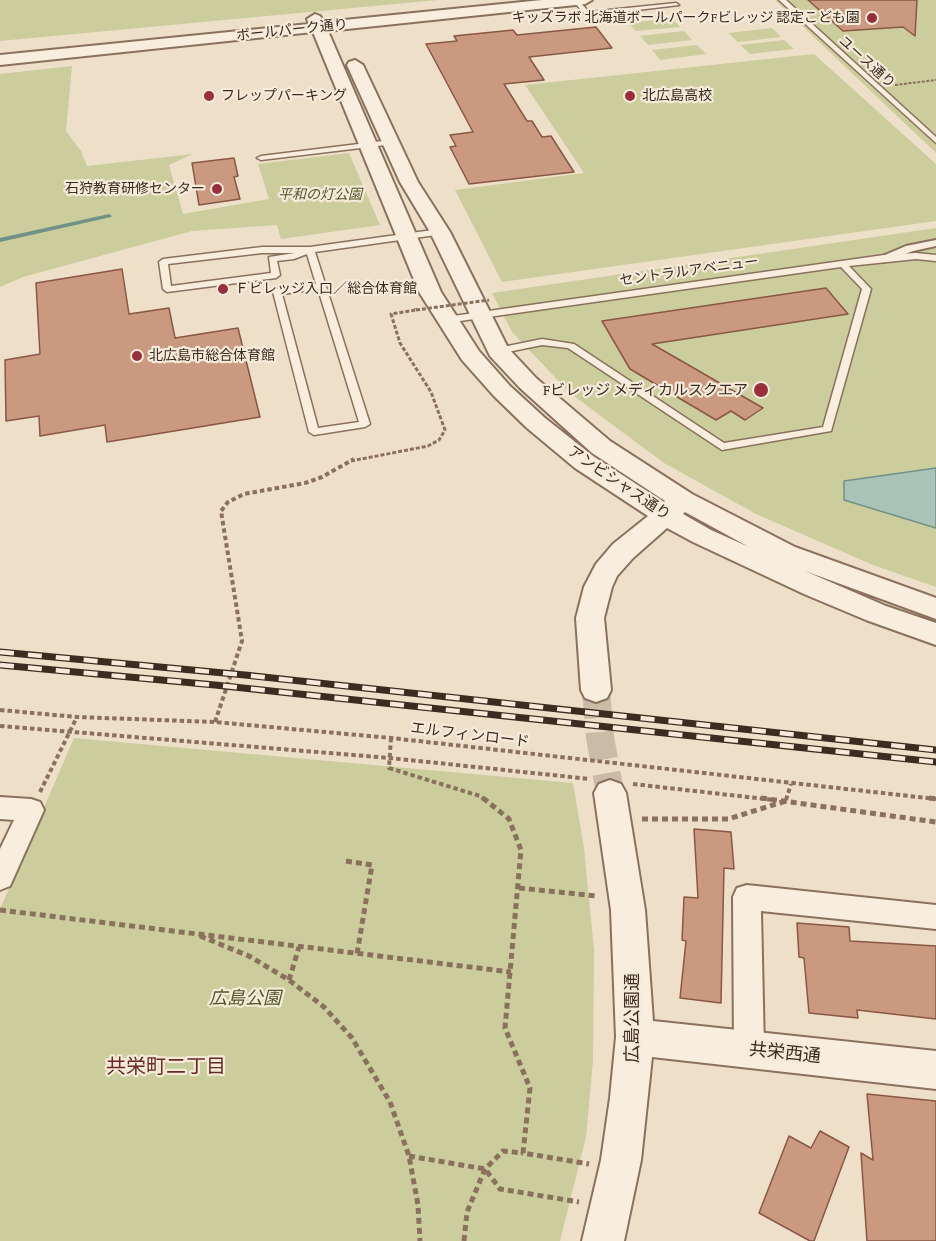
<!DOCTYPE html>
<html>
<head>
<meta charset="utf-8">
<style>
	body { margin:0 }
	canvas { display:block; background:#eedfc9 }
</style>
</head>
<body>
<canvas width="936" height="1241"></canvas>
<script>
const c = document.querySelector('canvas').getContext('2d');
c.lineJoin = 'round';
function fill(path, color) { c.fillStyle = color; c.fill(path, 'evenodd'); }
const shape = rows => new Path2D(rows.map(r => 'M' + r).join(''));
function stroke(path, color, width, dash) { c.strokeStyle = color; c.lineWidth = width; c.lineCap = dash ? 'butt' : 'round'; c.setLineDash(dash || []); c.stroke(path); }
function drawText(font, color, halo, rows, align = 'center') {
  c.font = font + ' "Crimson Pro","Noto Sans JP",serif'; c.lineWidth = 4.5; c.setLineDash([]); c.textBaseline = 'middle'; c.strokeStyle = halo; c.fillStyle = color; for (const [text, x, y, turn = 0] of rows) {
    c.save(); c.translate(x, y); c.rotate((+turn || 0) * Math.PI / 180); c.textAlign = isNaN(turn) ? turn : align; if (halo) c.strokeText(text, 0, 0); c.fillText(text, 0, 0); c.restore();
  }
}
fill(shape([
	[0,0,438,0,0,41],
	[775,0,936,0,936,153],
	[672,18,680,27,636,31,628,23],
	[772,28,781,37,738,42,728,33],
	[684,31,692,40,648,45,640,36],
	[784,40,794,49,750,54,740,45],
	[697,45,706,54,660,60,652,50],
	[814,54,936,164,936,221,502,282,455,190,584,173,525,85],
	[72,66,66,131,81,151,87,166,193,154,169,165,183,214,269,199,258,164,349,153,380,225,281,239,277,225,192,231,23,277,0,287,0,74],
	[936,228,936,587,873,565,756,514,664,463,570,393,512,332,492,293],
	[74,738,573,783,584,848,594,950,593,1061,586,1137,560,1241,0,1241,0,909]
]), '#cccd9d');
const water = shape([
	[936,468,936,528,844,500,844,481,936,468]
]);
fill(water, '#aac3b9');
stroke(water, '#709186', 1.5);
fill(shape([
	[109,214,112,216,111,217,0,242,0,238,109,214]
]), '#709186');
const building = shape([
	[808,0,917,0,915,36,903,27,843,31,808,0],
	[596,27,612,48,529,57,544,80,504,84,527,121,532,121,542,137,551,136,574,172,469,184,450,147,456,146,450,135,473,132,426,44,457,41,454,36,513,30,517,35,596,27],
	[234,158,238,176,234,177,240,199,199,205,192,163,234,158],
	[122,269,129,314,169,308,175,338,238,328,260,417,107,442,105,425,40,436,39,416,6,421,5,360,40,354,36,283,122,269],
	[826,288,848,314,652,344,763,408,745,420,731,411,716,420,630,369,602,321,826,288],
	[694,829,731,832,734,869,724,868,721,1003,680,998,686,941,682,940,684,897,698,898,694,829],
	[797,923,849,927,850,941,936,946,936,1019,857,1010,858,1018,809,1013,804,958,799,957,797,923],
	[867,1094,936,1101,936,1241,867,1241,861,1153,873,1160,867,1094],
	[820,1131,849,1147,814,1241,810,1241,759,1213,789,1136,811,1148,820,1131]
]);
fill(building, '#cb9880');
stroke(building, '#895844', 1.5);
stroke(shape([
	[596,690,600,737,610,793]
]), '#cabba7', 28, [28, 14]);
const service = shape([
	[572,0,578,0,589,12,676,3,679,5,587,16,572,0],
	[779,0,786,0,936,137,936,143,779,0],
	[391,140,394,140,394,144,261,160,257,158,261,156,391,140],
	[440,229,444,232,443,234,315,252,370,424,365,427,314,435,309,432,273,292,277,289,316,284,307,254,294,259,277,261,280,275,276,278,167,292,163,289,159,262,163,259,262,247,310,247,440,229],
	[262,253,295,253,269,257,271,273,171,286,168,264,262,253],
	[318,289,359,422,318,428,282,294,318,289],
	[916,253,936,255,936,261,916,259,849,266,871,289,831,431,722,450,568,348,542,345,498,354,493,351,498,348,542,339,574,344,724,443,823,427,862,289,841,267,446,323,441,320,446,317,884,255,916,253]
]);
const pedestrian = shape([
	[936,240,936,246,913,251,884,262,878,258,906,246,936,240]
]);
const minor = shape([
	[0,797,31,799,40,802,44,810,10,886,0,890,0,849,14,820,0,819,0,797],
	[747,885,936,905,936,929,761,911,764,1049,760,1059,749,1064,738,1059,734,1049,733,897,737,888,747,885]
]);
const tertiary = shape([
	[542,0,592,0,585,4,328,31,441,292,479,351,510,386,545,418,593,456,664,502,665,501,592,453,520,388,490,356,430,232,400,182,347,65,349,62,355,60,363,65,418,182,450,232,508,348,536,378,610,441,692,494,795,547,936,598,936,619,805,571,886,606,936,623,936,645,866,620,804,594,693,542,667,528,633,558,617,576,612,587,604,618,611,690,607,698,596,702,585,698,581,690,576,618,584,587,596,564,613,544,648,516,575,468,527,428,494,396,462,360,419,292,313,32,0,65,0,55,309,24,307,19,315,14,320,16,324,22,542,0],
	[685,512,749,547,711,530,683,514,685,512],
	[610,780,621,784,626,793,645,910,653,1021,936,1051,936,1089,652,1057,641,1160,624,1241,582,1241,601,1160,610,1098,616,1037,611,910,594,793,599,784,610,780]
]);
stroke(service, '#8a715e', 3);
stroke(pedestrian, '#8a715e', 4);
stroke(minor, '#8a715e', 4);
stroke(tertiary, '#8a715e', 4);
stroke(shape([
	[895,85,936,80]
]), '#8a715e', 2, [3, 1.5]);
stroke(shape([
	[351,461,428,446,439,440,445,430,431,392,400,343,391,314,416,310,416,308]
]), '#8a715e', 3, [4, 2]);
stroke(shape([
	[0,710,77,717,215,722,391,738,936,799],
	[215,722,242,641,221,511,228,502,244,494,305,483,322,477,354,459],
	[0,726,390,758,590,779],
	[391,738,389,768,480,796,485,800],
	[633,784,774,800],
	[40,792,77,717],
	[786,800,791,784]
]), '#8a715e', 4, [4.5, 3]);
stroke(shape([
	[483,798,509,819,521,850,505,1028,530,1088,523,1153,589,1164],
	[761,798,936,822],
	[929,798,936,799],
	[642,819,728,819,786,801,787,798],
	[346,861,372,865,357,954],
	[519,888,597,896],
	[0,910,511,972],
	[200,936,249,956,289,980,324,1007,352,1038,390,1102,409,1156,418,1205,420,1241],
	[289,980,299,947],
	[409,1156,485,1169,500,1189,579,1202],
	[464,1241,467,1212,485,1169,503,1151,523,1153]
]), '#8a715e', 5, [6, 4]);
fill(service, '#f9eddd');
fill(pedestrian, '#f9eddd');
fill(minor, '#f9eddd');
fill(tertiary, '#f9eddd');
const rail = shape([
	[0,652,245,675,936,750],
	[0,665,215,685,936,762]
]);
stroke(rail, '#3b2b21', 7);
stroke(rail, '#f6ead9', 4.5, [14]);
stroke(shape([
	[416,310,489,300]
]), '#8a715e', 3, [4, 2]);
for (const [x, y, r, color] of [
	[872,18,6,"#982f3a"],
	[209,96,6,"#982f3a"],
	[630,96,6,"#982f3a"],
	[217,189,6,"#982f3a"],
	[223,289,6,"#982f3a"],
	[137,356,6,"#982f3a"],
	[761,390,8,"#982f3a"]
]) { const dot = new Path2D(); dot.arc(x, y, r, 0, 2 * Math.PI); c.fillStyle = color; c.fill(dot); stroke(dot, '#f6ead9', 2); }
drawText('14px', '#3b2b21', '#f6ead9', [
	["キッズラボ 北海道ボールパークFビレッジ 認定こども園",860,18,"right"],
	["フレップパーキング",221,96],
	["北広島高校",642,96],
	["石狩教育研修センター",205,189,"right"],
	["Ｆビレッジ入口／総合体育館",235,289],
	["北広島市総合体育館",149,356]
], 'left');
drawText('14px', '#3b2b21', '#f6ead9', [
	["ボールパーク通り",292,30,-6],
	["ユース通り",867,62,42],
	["セントラルアベニュー",689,271,-8]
]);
drawText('italic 14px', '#505728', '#f6ead9', [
	["平和の灯公園",320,195]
]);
drawText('15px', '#3b2b21', '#f6ead9', [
	["Fビレッジ メディカルスクエア",748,390]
], 'right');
drawText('15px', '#3b2b21', '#f6ead9', [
	["アンビシャス通り",619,483,34],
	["エルフィンロード",470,735,7]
]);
drawText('italic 18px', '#505728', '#f6ead9', [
	["広島公園",245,998]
]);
drawText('18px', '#3b2b21', '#f6ead9', [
	["広島公園通",632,1018,-90],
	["共栄西通",785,1053,6]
]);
drawText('20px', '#672921', '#f6ead9', [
	["共栄町二丁目",166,1067]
]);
</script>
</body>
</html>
